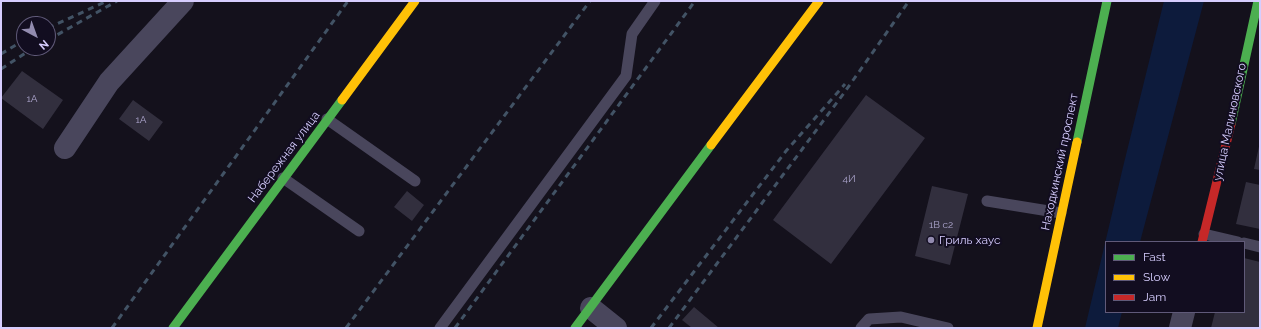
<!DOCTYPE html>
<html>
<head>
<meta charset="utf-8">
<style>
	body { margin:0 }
	#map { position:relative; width:1261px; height:329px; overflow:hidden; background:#14111c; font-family:Raleway,sans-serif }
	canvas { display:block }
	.frame { position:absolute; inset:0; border:2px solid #d6cdfe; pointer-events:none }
	.legend { position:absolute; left:1105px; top:241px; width:140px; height:72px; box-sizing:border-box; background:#120d20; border:1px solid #605a79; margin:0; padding:5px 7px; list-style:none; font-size:12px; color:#d6cdfe }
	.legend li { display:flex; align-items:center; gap:8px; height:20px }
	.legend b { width:20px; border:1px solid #605a79 }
	.north { position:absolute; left:16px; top:16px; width:40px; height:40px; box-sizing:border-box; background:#120d20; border:1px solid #605a79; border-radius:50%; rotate:139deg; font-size:11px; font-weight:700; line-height:16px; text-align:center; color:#d6cdfe }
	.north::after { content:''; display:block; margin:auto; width:14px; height:18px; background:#928baf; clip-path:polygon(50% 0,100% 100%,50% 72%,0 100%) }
</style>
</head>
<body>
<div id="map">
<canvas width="1261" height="329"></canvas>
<div class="frame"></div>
<ul class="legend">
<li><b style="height:5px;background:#4caf50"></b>Fast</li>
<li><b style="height:5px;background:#ffc107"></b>Slow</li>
<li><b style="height:5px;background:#c62828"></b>Jam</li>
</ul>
<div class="north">N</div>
</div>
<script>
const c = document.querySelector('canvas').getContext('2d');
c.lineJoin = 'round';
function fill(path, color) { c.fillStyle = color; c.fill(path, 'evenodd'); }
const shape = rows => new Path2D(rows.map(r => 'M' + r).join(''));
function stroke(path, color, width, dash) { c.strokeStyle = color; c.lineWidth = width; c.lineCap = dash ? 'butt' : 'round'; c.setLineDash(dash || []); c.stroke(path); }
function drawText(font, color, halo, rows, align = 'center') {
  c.font = font + ' Raleway,sans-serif'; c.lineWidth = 4; c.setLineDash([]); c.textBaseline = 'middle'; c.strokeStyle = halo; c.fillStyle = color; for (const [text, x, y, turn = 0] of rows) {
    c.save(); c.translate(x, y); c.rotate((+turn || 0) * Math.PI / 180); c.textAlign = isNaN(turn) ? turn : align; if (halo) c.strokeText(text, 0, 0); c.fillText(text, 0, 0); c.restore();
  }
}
fill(shape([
	[1164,1,1204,1,1140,242,1106,242,1106,312,1122,312,1118,328,1085,328,1123,167]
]), '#0d1b3c');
fill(shape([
	[22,71,63,100,43,129,1,98],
	[866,95,925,138,831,264,773,220],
	[133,100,163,122,149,141,119,119],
	[1260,142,1260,170,1254,169],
	[1246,182,1260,185,1260,229,1236,224],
	[932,186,968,194,950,265,915,256],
	[407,191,424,205,412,221,394,207],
	[1244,258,1260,262,1260,328,1211,328,1215,312,1244,312],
	[694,307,719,328,692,328,682,320]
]), '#322f3e');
stroke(shape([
	[327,119,415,181],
	[283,178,359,231],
	[987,201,1061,213],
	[1204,234,1238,242],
	[1244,243,1260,247],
	[440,328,626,76,632,34,655,1],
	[861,328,869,319,901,317,948,328]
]), '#49465c', 11);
stroke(shape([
	[65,148,109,82,183,1],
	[591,308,616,328],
	[1180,328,1184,312]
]), '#49465c', 22);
stroke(shape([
	[1231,124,1258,1],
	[1077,142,1107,1],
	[173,328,342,100],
	[575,328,711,145]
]), '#4caf50', 9);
stroke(shape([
	[342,100,415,1],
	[711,145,819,1],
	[1037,328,1077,142]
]), '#ffc107', 9);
stroke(shape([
	[1202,242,1231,124]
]), '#c62828', 9);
stroke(shape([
	[48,28,107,1],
	[48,40,117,1],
	[1,54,24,40],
	[1,69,33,48],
	[112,328,348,1],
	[346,328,590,1],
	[455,328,695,1],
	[651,328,786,151,845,84],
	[669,328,844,93,909,1]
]), '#425365', 3, [6, 5]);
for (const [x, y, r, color] of [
	[931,240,4,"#928baf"]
]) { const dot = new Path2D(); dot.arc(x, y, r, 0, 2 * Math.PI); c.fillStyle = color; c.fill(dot); stroke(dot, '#120d20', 1.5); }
drawText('10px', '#ada6ce', null, [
	["1А",32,99],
	["1А",141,120],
	["4И",849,179],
	["1В с2",941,225]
]);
drawText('12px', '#d6cdfe', '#120d20', [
	["улица Малиновского",1230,122,-78],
	["Набережная улица",284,157,-53],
	["Находкинский проспект",1060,162,-78]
]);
drawText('12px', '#d6cdfe', '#120d20', [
	["Гриль хаус",939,240]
], 'left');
</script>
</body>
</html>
